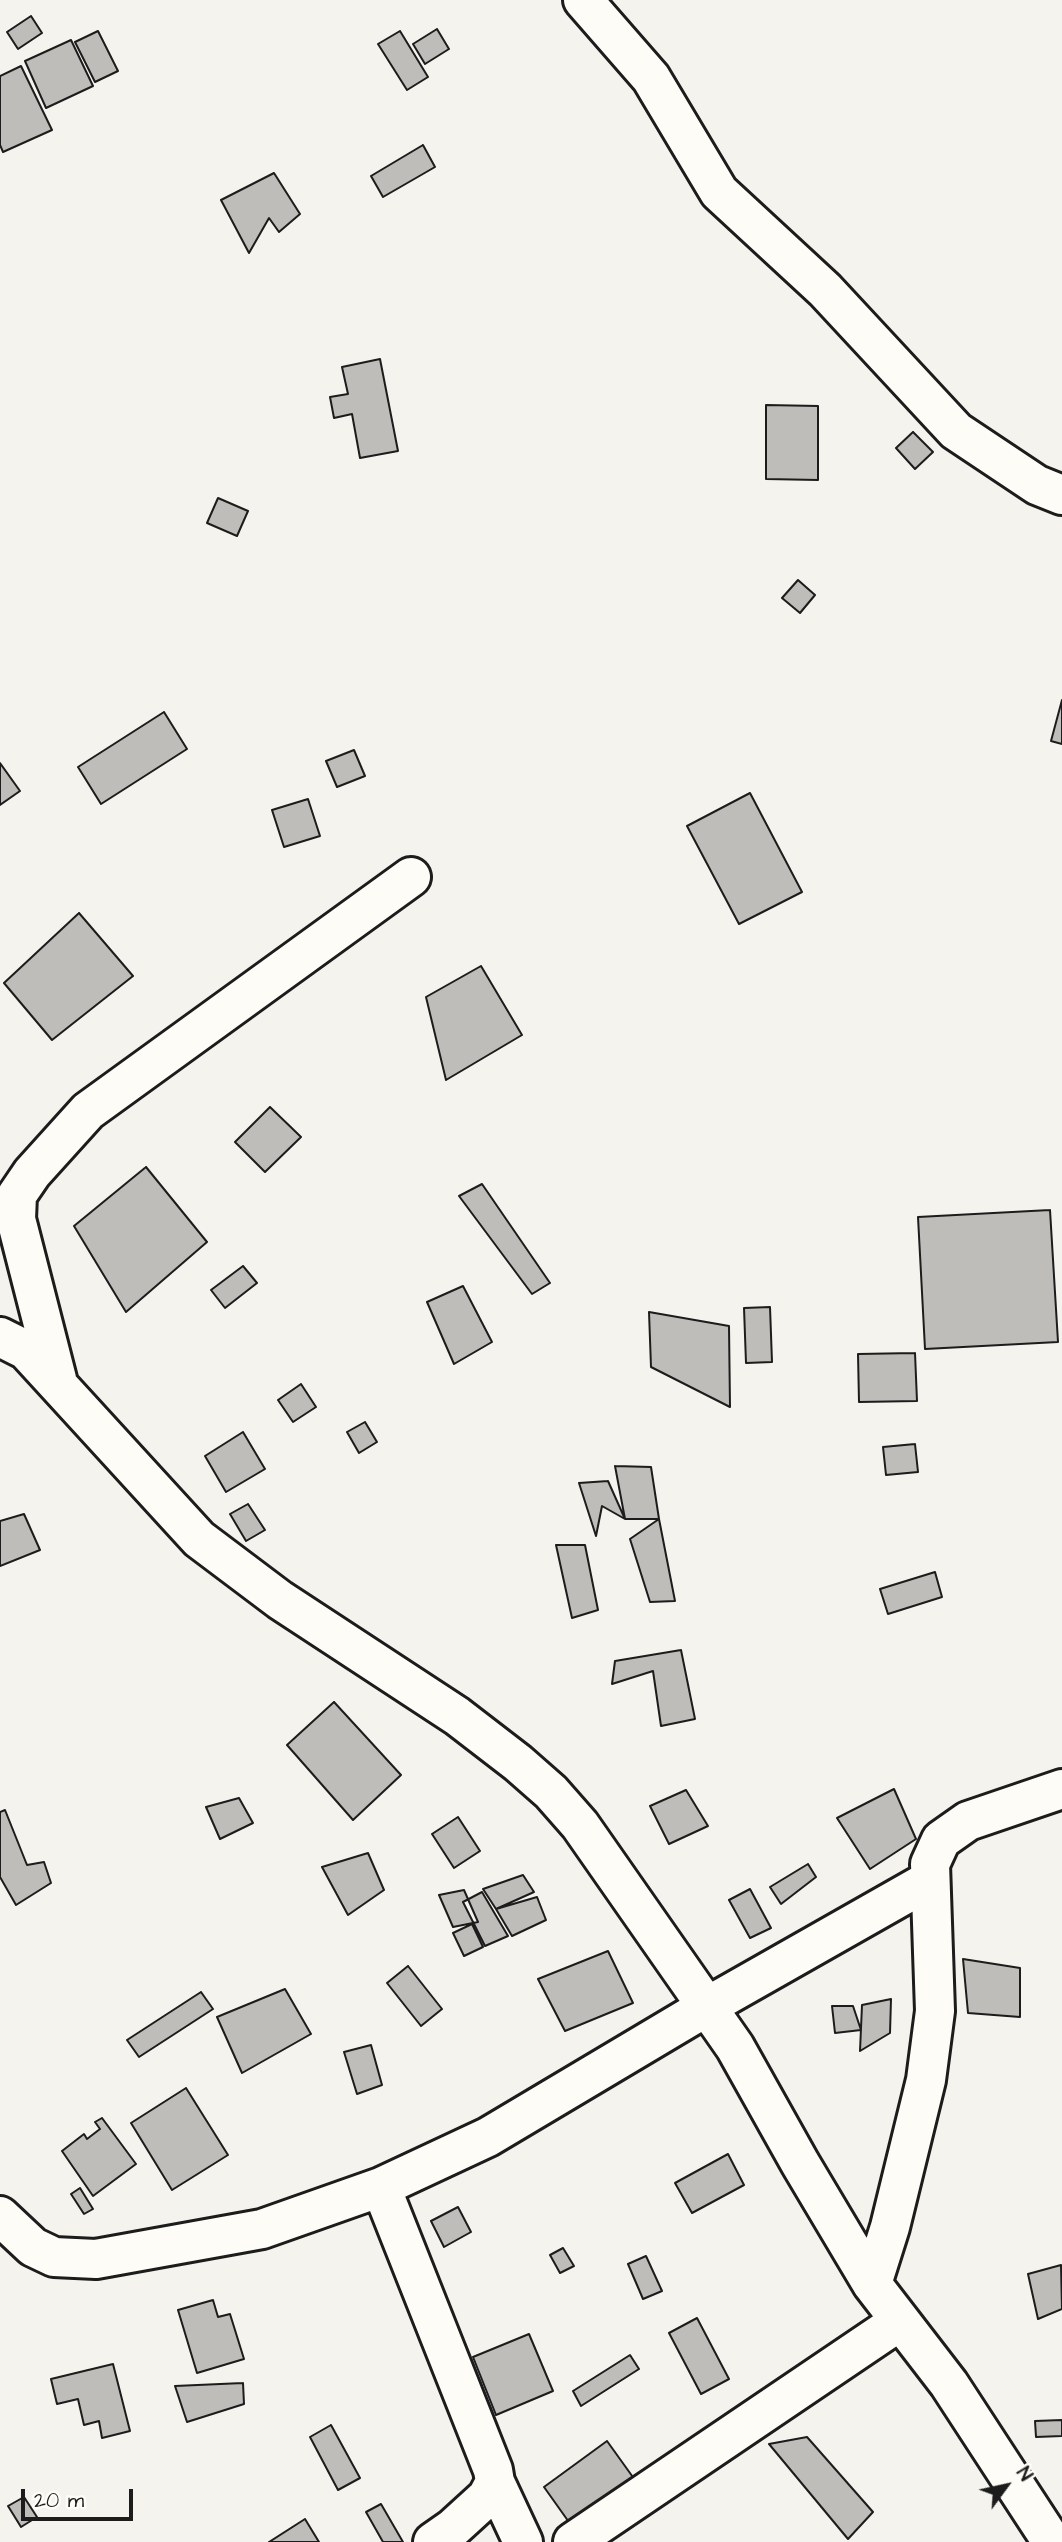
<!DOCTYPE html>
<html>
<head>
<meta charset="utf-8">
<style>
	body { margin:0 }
	#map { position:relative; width:1062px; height:2542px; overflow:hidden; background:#f4f3ee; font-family:"Architects Daughter",sans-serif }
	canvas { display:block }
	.north { position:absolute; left:971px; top:2451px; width:70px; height:70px; -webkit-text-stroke:5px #fdfcf7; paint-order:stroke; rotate:57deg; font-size:19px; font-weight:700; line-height:28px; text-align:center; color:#1c1c1c }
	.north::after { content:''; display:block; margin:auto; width:24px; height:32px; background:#1c1c1c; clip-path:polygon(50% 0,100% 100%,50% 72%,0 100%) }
	.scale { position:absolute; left:21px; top:2489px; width:112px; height:32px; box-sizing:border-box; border:4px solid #1c1c1c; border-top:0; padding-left:9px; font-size:21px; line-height:24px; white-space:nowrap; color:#1c1c1c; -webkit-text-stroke:5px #fdfcf7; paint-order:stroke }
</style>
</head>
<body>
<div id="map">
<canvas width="1062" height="2542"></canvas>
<div class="north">N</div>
<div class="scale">20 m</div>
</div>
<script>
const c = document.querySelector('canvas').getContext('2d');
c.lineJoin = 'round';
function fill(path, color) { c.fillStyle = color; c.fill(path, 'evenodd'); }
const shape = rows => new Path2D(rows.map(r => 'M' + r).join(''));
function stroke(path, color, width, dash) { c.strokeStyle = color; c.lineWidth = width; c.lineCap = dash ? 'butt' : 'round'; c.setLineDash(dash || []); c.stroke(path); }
const building = shape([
	[31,16,42,33,18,49,7,32,31,16],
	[437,29,449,49,425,64,413,44,437,29],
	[98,31,118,71,95,82,75,42,98,31],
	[400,31,428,77,407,90,378,44,400,31],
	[71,40,93,86,46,108,25,61,71,40],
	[21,66,52,130,3,152,0,145,0,76,21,66],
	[423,145,435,167,383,197,371,176,423,145],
	[274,173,300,214,279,232,269,218,249,253,221,200,274,173],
	[380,359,398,451,360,458,352,414,334,418,330,397,348,394,342,367,380,359],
	[766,405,818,406,818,480,766,479,766,405],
	[913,432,933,452,915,469,896,448,913,432],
	[218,498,248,511,237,536,207,523,218,498],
	[798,580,815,595,800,613,782,598,798,580],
	[1062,700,1062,744,1051,741,1062,700],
	[164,712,187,749,101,804,78,767,164,712],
	[354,750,365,776,337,787,326,761,354,750],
	[0,763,20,791,0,805,0,763],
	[750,793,802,892,739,924,687,826,750,793],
	[308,799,320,836,284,847,272,810,308,799],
	[79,913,133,976,52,1040,4,983,79,913],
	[481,966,522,1035,446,1080,426,997,481,966],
	[270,1107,301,1137,265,1172,235,1142,270,1107],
	[146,1167,207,1242,126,1312,74,1226,146,1167],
	[482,1184,550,1283,532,1294,459,1196,482,1184],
	[1050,1210,1058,1342,925,1349,918,1217,1050,1210],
	[243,1266,257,1283,225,1308,211,1290,243,1266],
	[463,1286,492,1342,454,1364,427,1302,463,1286],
	[770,1307,772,1362,746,1363,744,1308,770,1307],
	[649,1312,729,1326,730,1407,651,1367,649,1312],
	[915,1353,917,1401,859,1402,858,1354,915,1353],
	[301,1384,316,1407,293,1422,278,1400,301,1384],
	[365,1422,377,1442,359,1453,347,1432,365,1422],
	[243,1432,265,1469,226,1492,205,1456,243,1432],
	[915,1444,918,1472,886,1475,883,1447,915,1444],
	[615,1466,651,1467,659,1519,625,1519,615,1466],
	[608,1481,625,1519,602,1506,596,1536,579,1483,608,1481],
	[248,1504,265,1530,246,1541,230,1514,248,1504],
	[24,1514,40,1550,0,1566,0,1521,24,1514],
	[659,1519,675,1601,650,1602,630,1539,659,1519],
	[556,1545,585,1545,598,1610,572,1618,556,1545],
	[935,1572,942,1597,888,1614,880,1589,935,1572],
	[681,1650,695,1719,661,1726,653,1671,612,1684,615,1661,681,1650],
	[334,1702,401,1775,353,1820,287,1745,334,1702],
	[894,1789,916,1839,870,1869,837,1818,894,1789],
	[686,1790,708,1826,669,1844,650,1806,686,1790],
	[239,1798,253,1823,220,1839,206,1807,239,1798],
	[5,1810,27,1865,44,1862,51,1883,16,1905,0,1877,0,1812,5,1810],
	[458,1817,480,1851,454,1868,432,1834,458,1817],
	[368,1853,384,1890,348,1915,322,1867,368,1853],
	[808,1864,816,1877,781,1904,770,1887,808,1864],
	[523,1875,534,1892,496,1909,483,1889,523,1875],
	[750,1889,771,1928,750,1938,729,1900,750,1889],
	[464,1890,478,1922,453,1927,439,1895,464,1890],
	[482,1892,508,1936,485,1946,463,1902,482,1892],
	[537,1897,546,1920,512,1936,496,1909,537,1897],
	[472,1924,483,1947,464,1956,453,1933,472,1924],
	[608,1951,633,2003,565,2031,538,1979,608,1951],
	[963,1959,1020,1968,1020,2017,968,2013,963,1959],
	[408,1966,442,2009,421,2026,387,1983,408,1966],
	[285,1989,311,2034,242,2073,217,2017,285,1989],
	[201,1992,213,2009,139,2057,127,2040,201,1992],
	[891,1999,890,2033,860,2051,862,2005,891,1999],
	[832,2006,853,2006,861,2030,835,2033,832,2006],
	[371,2045,382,2085,357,2094,344,2052,371,2045],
	[186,2088,228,2155,172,2190,131,2123,186,2088],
	[102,2118,136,2164,93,2196,62,2151,84,2134,87,2139,100,2129,95,2122,102,2118],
	[728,2154,744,2185,692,2213,675,2183,728,2154],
	[80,2188,93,2209,84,2214,71,2194,80,2188],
	[458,2207,471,2232,444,2247,431,2221,458,2207],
	[563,2248,574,2266,560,2273,550,2255,563,2248],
	[646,2256,662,2291,643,2299,628,2264,646,2256],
	[1061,2265,1062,2309,1038,2319,1028,2274,1061,2265],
	[213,2300,218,2317,230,2314,244,2359,197,2373,178,2310,213,2300],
	[697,2318,729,2379,701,2394,669,2333,697,2318],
	[529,2334,553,2391,496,2415,473,2357,529,2334],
	[630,2355,639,2369,581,2406,573,2391,630,2355],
	[113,2364,130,2431,102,2438,99,2421,84,2425,78,2399,57,2404,51,2379,113,2364],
	[243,2383,244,2404,187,2422,175,2386,243,2383],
	[1062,2420,1062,2436,1036,2437,1035,2421,1062,2420],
	[331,2425,360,2478,338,2490,310,2437,331,2425],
	[807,2437,873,2512,848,2539,769,2444,807,2437],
	[607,2441,635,2480,571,2525,544,2487,607,2441],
	[24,2497,37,2517,21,2527,8,2506,24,2497],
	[381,2504,403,2542,383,2542,366,2512,381,2504],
	[305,2519,319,2542,269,2542,305,2519]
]);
fill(building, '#bebdba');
stroke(building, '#1c1c1c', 2);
const minor = shape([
	[583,0,651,78,719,192,825,290,956,431,1037,485,1062,495],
	[0,1337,26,1350,199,1539,280,1600,457,1716,518,1763,551,1792,580,1825,735,2047,800,2163,872,2284,949,2384,1052,2542],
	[57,1379,16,1219,17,1195,32,1173,88,1111,411,877],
	[381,2187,493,2470,495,2482,487,2497,453,2528,433,2542],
	[0,2216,33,2247,54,2257,96,2259,262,2229,381,2187,488,2137,708,2006,930,1880],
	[872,2284,890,2227,926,2080,935,2011,930,1864,941,1840,968,1821,1062,1789],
	[495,2482,523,2542],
	[573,2542,900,2321]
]);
stroke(minor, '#1c1c1c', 44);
stroke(minor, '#fdfcf7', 38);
</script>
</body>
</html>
